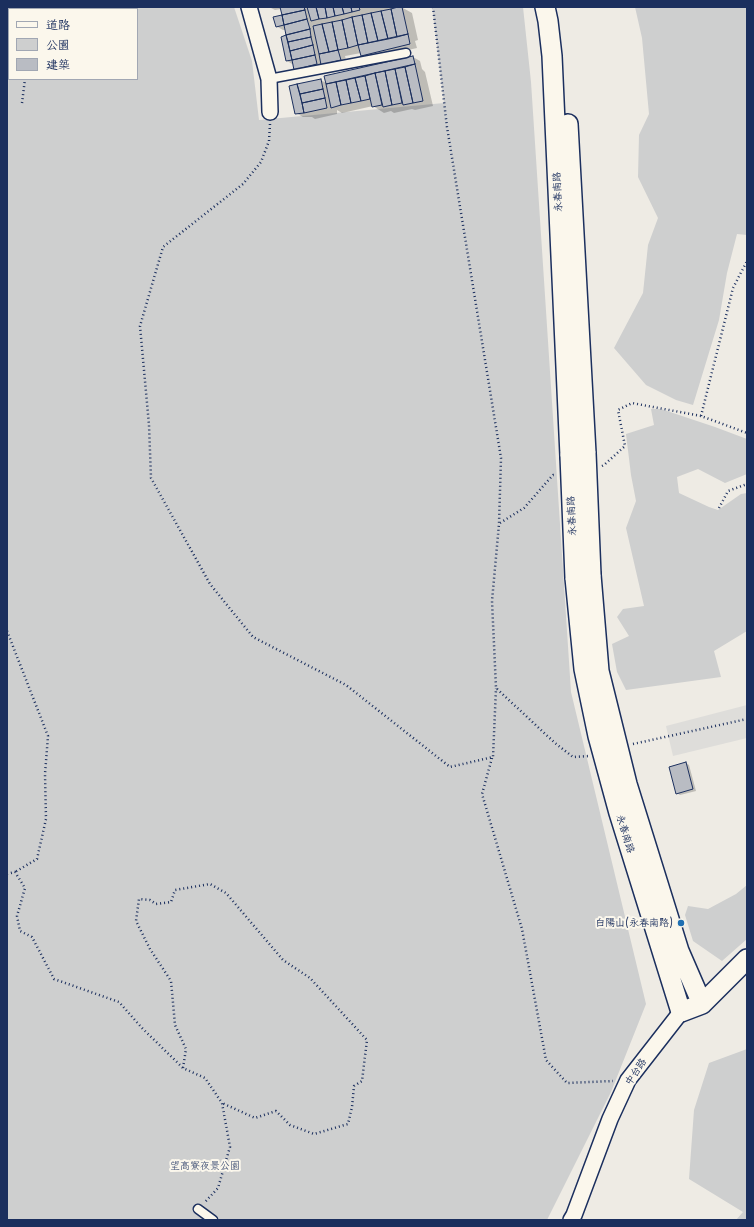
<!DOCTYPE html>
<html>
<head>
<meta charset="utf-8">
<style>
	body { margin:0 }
	#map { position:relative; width:754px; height:1227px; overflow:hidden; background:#eeebe4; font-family:"Playpen Sans","LXGW WenKai TC",sans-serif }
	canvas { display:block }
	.frame { position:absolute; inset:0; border:8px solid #1b2f5e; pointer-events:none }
	.legend { position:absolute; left:8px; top:8px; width:130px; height:72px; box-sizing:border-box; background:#fbf7ec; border:1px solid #a1a7b3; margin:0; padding:5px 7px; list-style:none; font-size:12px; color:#1b2f5e }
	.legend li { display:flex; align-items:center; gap:8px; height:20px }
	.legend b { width:20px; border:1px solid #a1a7b3 }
</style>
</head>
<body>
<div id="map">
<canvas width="754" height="1227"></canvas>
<div class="frame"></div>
<ul class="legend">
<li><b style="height:5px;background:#fbf7ec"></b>道路</li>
<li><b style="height:11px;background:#cecfcf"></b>公園</li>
<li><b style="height:11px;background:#b9bcc3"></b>建築</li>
</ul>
</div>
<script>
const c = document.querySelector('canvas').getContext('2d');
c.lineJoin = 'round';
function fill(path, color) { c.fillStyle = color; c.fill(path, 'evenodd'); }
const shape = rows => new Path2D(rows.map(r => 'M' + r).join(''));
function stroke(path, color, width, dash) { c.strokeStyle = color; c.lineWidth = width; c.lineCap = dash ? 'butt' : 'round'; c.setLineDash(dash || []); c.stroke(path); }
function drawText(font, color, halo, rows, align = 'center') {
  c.font = font + ' "Playpen Sans","LXGW WenKai TC",sans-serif'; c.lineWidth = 4; c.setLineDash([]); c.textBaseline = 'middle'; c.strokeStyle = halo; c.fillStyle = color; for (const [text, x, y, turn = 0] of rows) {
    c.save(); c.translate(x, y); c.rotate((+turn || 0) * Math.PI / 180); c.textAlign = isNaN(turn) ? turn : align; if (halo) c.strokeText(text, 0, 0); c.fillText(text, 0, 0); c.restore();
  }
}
fill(shape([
	[747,705,747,738,673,756,666,726]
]), '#deddda');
fill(shape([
	[7,7,234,7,252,61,259,120,444,103,432,7,523,7,531,82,571,692,646,1004,611,1092,547,1220,7,1220],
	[9,9,137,9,137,79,9,79],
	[635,7,747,7,747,235,737,234,727,273,719,320,693,405,676,400,646,385,614,348,643,293,648,245,658,218,638,177,639,135,649,114,642,38],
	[651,409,661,409,715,427,747,439,747,474,725,483,698,469,677,477,679,493,709,507,718,510,741,494,747,493,747,631,714,651,721,677,626,690,617,672,612,644,629,636,617,617,623,609,644,606,626,528,636,501,631,475,626,434,654,425],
	[747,885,747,939,722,961,693,941,685,915,688,906,708,909,736,894],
	[747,1049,747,1220,736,1220,743,1212,689,1179,694,1110,709,1063]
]), '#cecfcf');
fill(shape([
	[269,7,408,7,403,8,412,13,418,40,415,41,417,48,368,59,361,55,361,53,345,56,347,64,306,75,295,69,294,65,287,61,282,37,287,36,286,30,283,30,276,26,283,17,281,9,275,10],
	[413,57,420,61,422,69,425,72,433,106,415,110,412,109,394,113,391,111,384,113,373,106,342,113,337,110,337,114,315,119,312,117,303,117,296,113,290,86,321,80,326,83],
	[686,763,689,765,696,791,680,795,677,793]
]), '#0003');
const building = shape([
	[280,7,304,7,305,10,282,15,280,7],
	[307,7,316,7,319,19,311,21,307,7],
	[316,7,325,7,327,18,319,19,316,7],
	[325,7,333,7,335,16,327,18,325,7],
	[333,7,342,7,344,14,335,16,333,7],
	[342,7,351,7,352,12,344,14,342,7],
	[351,7,359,7,360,10,352,12,351,7],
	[398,7,402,7,408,34,397,37,391,9,398,7],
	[391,9,397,37,388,39,381,11,391,9],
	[305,10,307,19,284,25,282,15,305,10],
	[381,11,388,39,378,41,371,13,381,11],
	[371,13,378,41,368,43,362,15,371,13],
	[282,15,284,25,276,27,273,17,282,15],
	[362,15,368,43,358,45,352,17,362,15],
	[352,17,358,45,348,48,342,20,352,17],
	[307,19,310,29,286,35,284,25,307,19],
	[342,20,348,48,338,50,332,22,342,20],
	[332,22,338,50,329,52,322,24,332,22],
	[322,24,329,52,319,54,313,26,322,24],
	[310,29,311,37,288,42,286,35,310,29],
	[408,34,410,44,361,56,358,45,408,34],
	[286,35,292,60,286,61,281,37,286,35],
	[311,37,313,45,290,51,288,42,311,37],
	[313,45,315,55,292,60,290,51,313,45],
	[338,50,341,60,321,65,319,54,338,50],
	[315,55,317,64,294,70,292,60,315,55],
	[413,56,415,64,326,84,324,76,413,56],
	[415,64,423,101,413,103,405,67,415,64],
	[405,67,413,103,403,105,395,69,405,67],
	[395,69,402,103,392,105,385,71,395,69],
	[385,71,392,105,383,107,375,73,385,71],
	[375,73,382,105,372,107,365,76,375,73],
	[365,76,370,99,361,101,355,78,365,76],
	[355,78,361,101,351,103,346,80,355,78],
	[321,79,323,89,300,94,297,84,321,79],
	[346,80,351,103,341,105,336,82,346,80],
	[336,82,341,105,331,108,326,84,336,82],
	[297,84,302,103,304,113,295,114,289,86,297,84],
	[323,89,325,98,302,103,300,94,323,89],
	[325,98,327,108,304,113,302,103,325,98],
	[686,762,693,789,676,794,669,767,686,762]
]);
fill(building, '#b9bcc3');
stroke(building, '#1b2f5e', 1);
const service = shape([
	[269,79,406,53],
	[198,1209,213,1220]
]);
const minor = shape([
	[249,7,269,79,270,112],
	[571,1220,574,1215,610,1119,628,1080,681,1012]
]);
const tertiary = shape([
	[545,7,548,21,552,56,570,456],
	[568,124,586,453],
	[591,575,599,671,627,784,679,951,702,1004],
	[575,578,584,669,598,736,619,813,681,1012,702,1004,747,959]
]);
stroke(service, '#1b2f5e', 11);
stroke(minor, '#1b2f5e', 18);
stroke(tertiary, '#1b2f5e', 22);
stroke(shape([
	[433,7,447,127,501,458,499,524,492,601,496,688,555,743,573,757,589,756],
	[35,9,35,7],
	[22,103,25,79],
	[270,124,269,141,261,162,243,184,163,247,140,326,149,425,151,478,210,584,253,637,346,685,450,767,493,757,496,688],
	[701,416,733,288,747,261],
	[602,466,604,465,625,446,618,410,632,403,701,416,747,433],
	[719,508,728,491,747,484],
	[500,523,524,508,553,475,556,475],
	[7,631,48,736,45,774,46,819,37,859,15,872],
	[633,744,747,719],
	[492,758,482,794,522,929,546,1060,567,1083,613,1081],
	[7,874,15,872,25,888,17,916,20,931,32,937,54,979,119,1002,142,1028,183,1068,205,1078,222,1103,230,1147,218,1188,205,1202],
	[183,1068,186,1049,175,1025,171,981,150,949,136,921,139,899,150,900,156,904,171,902,175,890,210,884,226,893,283,960,310,978,367,1040,362,1081,354,1086,352,1107,348,1124,314,1134,290,1125,276,1111,255,1118,222,1103]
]), '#1b2f5e', 2.5, [1, 3]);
stroke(service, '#fbf7ec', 8);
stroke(minor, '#fbf7ec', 15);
stroke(tertiary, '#fbf7ec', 19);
const tertiaryBridge = shape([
	[586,453,591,575],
	[570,456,575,578]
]);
stroke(tertiaryBridge, '#1b2f5e', 22, []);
stroke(tertiaryBridge, '#fbf7ec', 19);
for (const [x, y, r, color] of [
	[681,923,4,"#1f6fb2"]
]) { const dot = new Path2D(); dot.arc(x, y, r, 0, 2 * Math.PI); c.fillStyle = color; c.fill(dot); stroke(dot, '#fbf7ec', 1.5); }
drawText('10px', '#1b2f5e', '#fbf7ec', [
	["永春南路",558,192,-93],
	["永春南路",572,516,-93],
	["永春南路",625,834,73],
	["中台路",636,1072,-56]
]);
drawText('10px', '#1b2f5e', '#fbf7ec', [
	["白陽山(永春南路)",673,923]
], 'right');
drawText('10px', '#48577a', '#fbf7ec', [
	["望高寮夜景公園",205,1166]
]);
</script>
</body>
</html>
